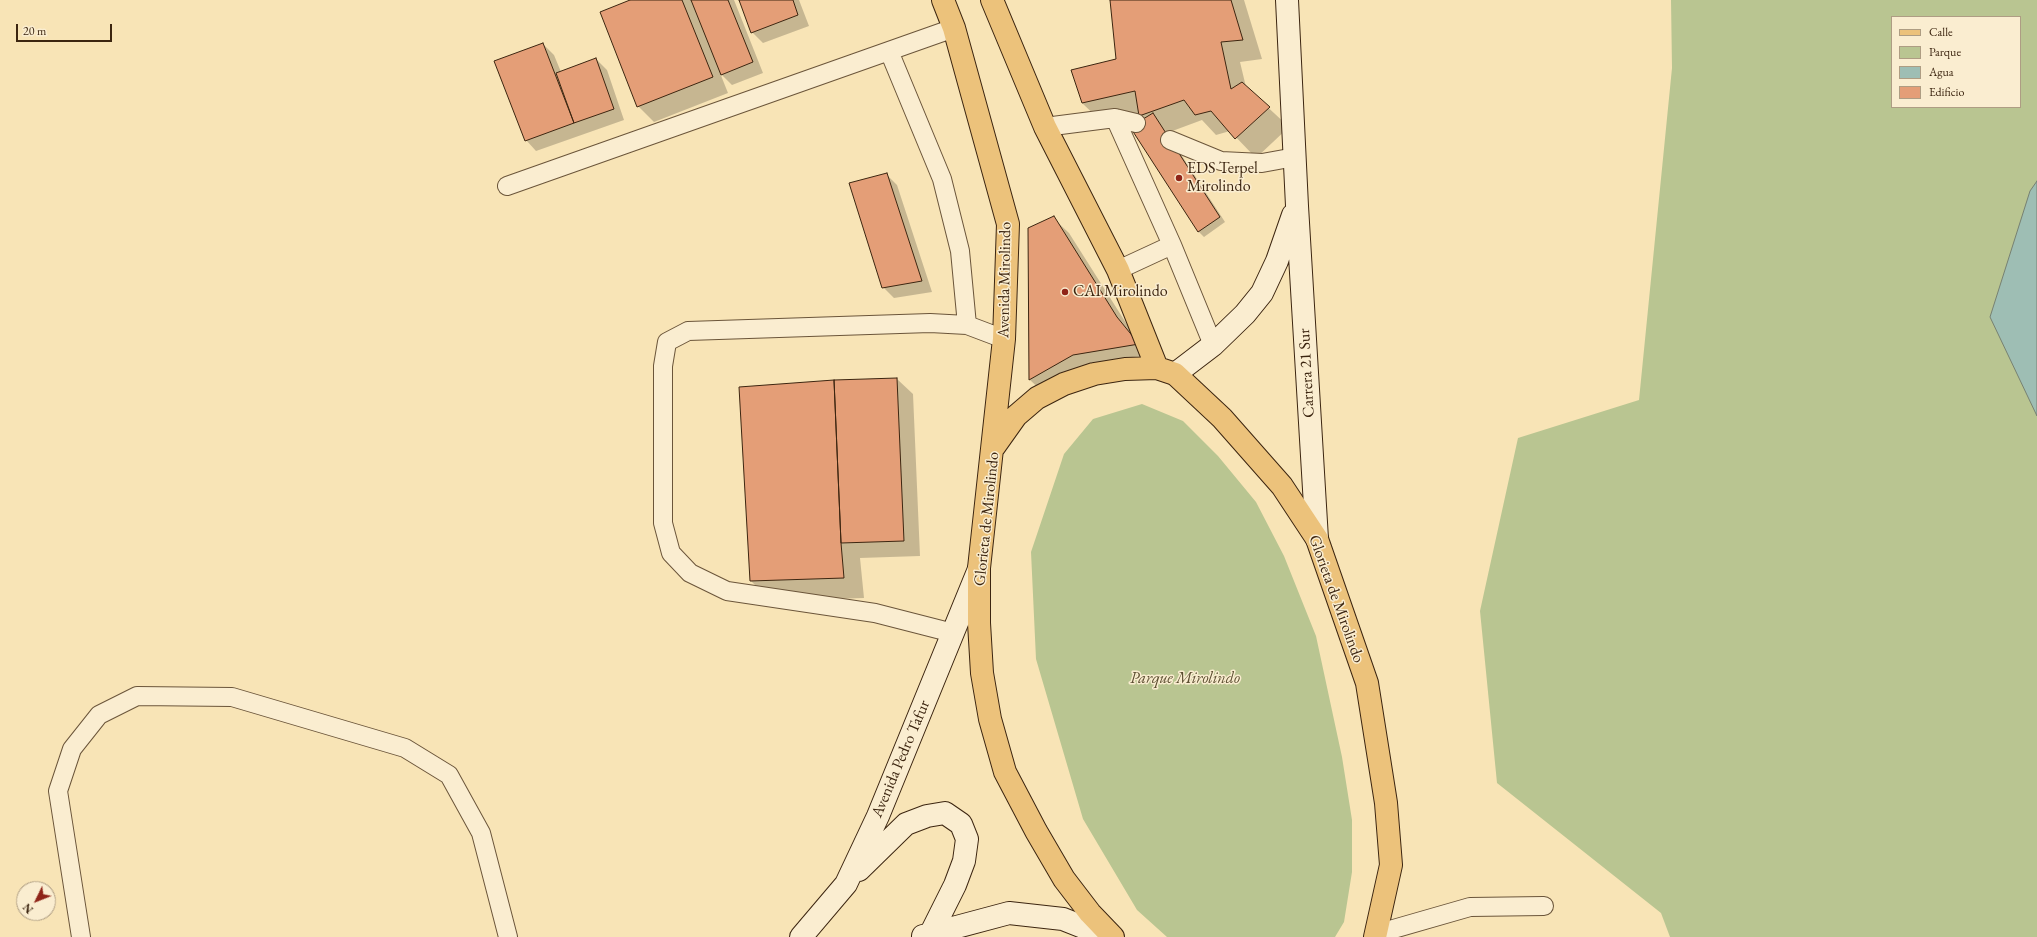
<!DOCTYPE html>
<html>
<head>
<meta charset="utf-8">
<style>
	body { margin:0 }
	#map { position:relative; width:2037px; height:937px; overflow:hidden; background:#f8e4b6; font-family:"EB Garamond",serif }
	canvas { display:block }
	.legend { position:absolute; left:1891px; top:16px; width:130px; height:92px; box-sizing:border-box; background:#faedd0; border:1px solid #ae9d83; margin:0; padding:5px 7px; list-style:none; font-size:12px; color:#3c2510 }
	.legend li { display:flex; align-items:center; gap:8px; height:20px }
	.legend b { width:20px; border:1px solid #ae9d83 }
	.north { position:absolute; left:16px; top:881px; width:40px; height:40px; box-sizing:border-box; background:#faedd0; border:1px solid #ae9d83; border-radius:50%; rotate:227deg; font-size:11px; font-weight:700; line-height:16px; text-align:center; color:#3c2510 }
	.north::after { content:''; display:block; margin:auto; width:14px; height:18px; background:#8f2418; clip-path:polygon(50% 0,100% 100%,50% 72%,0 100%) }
	.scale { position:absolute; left:16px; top:24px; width:96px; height:18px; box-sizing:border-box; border:2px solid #3c2510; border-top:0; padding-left:5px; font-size:12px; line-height:14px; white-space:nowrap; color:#3c2510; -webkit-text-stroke:3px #faedd0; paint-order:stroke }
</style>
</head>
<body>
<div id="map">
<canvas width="2037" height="937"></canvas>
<ul class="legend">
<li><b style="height:5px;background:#ecc27b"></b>Calle</li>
<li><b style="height:11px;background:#b9c591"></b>Parque</li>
<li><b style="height:11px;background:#9ebeb4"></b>Agua</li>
<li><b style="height:11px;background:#e49e77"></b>Edificio</li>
</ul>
<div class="north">N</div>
<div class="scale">20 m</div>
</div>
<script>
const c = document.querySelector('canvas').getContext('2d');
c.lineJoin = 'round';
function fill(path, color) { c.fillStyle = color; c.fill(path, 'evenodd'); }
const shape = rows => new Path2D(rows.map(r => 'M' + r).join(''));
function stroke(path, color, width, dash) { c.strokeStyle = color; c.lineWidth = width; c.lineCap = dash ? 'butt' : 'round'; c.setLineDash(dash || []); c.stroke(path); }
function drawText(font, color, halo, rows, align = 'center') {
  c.font = font + ' "EB Garamond",serif'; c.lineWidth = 3; c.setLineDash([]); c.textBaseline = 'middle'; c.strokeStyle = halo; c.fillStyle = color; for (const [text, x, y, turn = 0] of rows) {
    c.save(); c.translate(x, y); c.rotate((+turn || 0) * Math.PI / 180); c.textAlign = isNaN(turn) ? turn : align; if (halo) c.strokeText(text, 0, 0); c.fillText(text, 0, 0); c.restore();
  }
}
fill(shape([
	[1671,0,2037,0,2037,937,1670,937,1661,913,1497,783,1480,611,1518,438,1639,400,1672,68],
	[1892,17,2020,17,2020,107,1892,107],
	[1142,404,1183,421,1218,456,1256,502,1284,556,1316,636,1342,757,1352,820,1352,872,1344,922,1335,937,1167,937,1137,910,1083,819,1036,659,1031,552,1064,454,1093,419]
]), '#b9c591');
const water = shape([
	[2037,181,2037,416,1990,317,2030,191,2037,181]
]);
fill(water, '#9ebeb4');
stroke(water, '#778172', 1);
fill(shape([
	[633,0,734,0,763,73,732,85,720,73,728,93,654,122,638,106],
	[740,0,799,0,809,26,763,43,752,32],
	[1111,0,1244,0,1262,59,1240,62,1246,87,1289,127,1256,158,1230,131,1216,135,1202,120,1167,133,1225,222,1204,237,1199,232,1131,127,1139,114,1103,123,1082,103,1117,60],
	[543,44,554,55,561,72,596,59,607,70,624,120,536,151,526,140],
	[886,174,897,185,932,292,894,298,883,287],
	[1053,218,1069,233,1133,334,1153,360,1046,395,1030,380,1029,229],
	[897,379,913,394,920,556,860,558,864,598,771,601,751,581]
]), '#0003');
const building = shape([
	[630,0,682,0,713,77,637,107,600,12,630,0],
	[691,0,728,0,753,62,721,75,691,0],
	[739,0,793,0,798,15,751,33,739,0],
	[1110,0,1231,0,1243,40,1221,42,1231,89,1242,82,1270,107,1235,139,1211,111,1195,115,1184,100,1139,116,1135,91,1082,103,1071,70,1116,59,1110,0],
	[543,43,574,123,525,141,494,61,543,43],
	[596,58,614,109,574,123,556,73,596,58],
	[1153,113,1220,217,1198,232,1130,127,1153,113],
	[887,173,922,281,882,288,849,183,887,173],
	[1054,216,1117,317,1139,344,1073,355,1029,380,1028,228,1054,216],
	[897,378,904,541,841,543,834,380,897,378],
	[834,380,841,543,844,578,750,581,739,387,834,380]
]);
fill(building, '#e49e77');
stroke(building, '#3c2510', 1);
const lane = shape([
	[889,51,942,179,960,251,967,325],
	[1115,118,1172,245,1118,270],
	[1045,127,1115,118,1136,123],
	[1170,140,1221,161,1262,163,1295,157],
	[507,186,954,28],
	[1172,245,1213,345],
	[953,633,875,613,727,591,690,573,671,553,663,523,663,366,667,342,688,331,930,323,967,325,1004,339],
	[1376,934,1470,907,1544,906],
	[81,937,58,791,72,749,99,715,137,696,232,697,405,748,449,775,481,833,508,937]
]);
const secondary = shape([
	[1287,0,1297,206,1317,539],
	[1175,374,1213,345,1245,314,1262,293,1277,261,1293,215],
	[859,870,906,824,927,816,945,813,961,824,967,839,964,861,955,885,931,933],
	[923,936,1009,913,1063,919,1108,937],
	[801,937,846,884,878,816,979,569]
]);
const primary = shape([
	[943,0,954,28,1008,224,1004,339,979,568,979,623,982,673,990,719,1005,772,1036,831,1064,879,1090,913,1113,937],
	[992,0,1045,127,1118,270,1157,368],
	[994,447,1016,416,1037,398,1064,384,1094,374,1125,369,1157,368,1175,374,1222,418,1282,486,1317,539,1367,683,1386,803,1391,865,1375,937]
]);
stroke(lane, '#6b553a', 20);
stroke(secondary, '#3c2510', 24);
stroke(primary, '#3c2510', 24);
stroke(lane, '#faedd0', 18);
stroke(secondary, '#faedd0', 22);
stroke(primary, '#ecc27b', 22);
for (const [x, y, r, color] of [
	[1179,178,4,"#8f2418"],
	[1065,292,4,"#8f2418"]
]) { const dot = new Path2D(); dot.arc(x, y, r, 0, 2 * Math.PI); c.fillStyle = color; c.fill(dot); stroke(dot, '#faedd0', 1.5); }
drawText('16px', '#3c2510', '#faedd0', [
	["EDS Terpel",1187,169],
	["Mirolindo",1187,187],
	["CAI Mirolindo",1073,292]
], 'left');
drawText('16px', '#3c2510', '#faedd0', [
	["Avenida Mirolindo",1005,280,-89],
	["Carrera 21 Sur",1307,373,-93],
	["Glorieta de Mirolindo",987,519,-84],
	["Glorieta de Mirolindo",1336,599,70],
	["Avenida Pedro Tafur",901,759,-67]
]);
drawText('italic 16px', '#5b4d30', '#faedd0', [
	["Parque Mirolindo",1185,679]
]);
</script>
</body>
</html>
